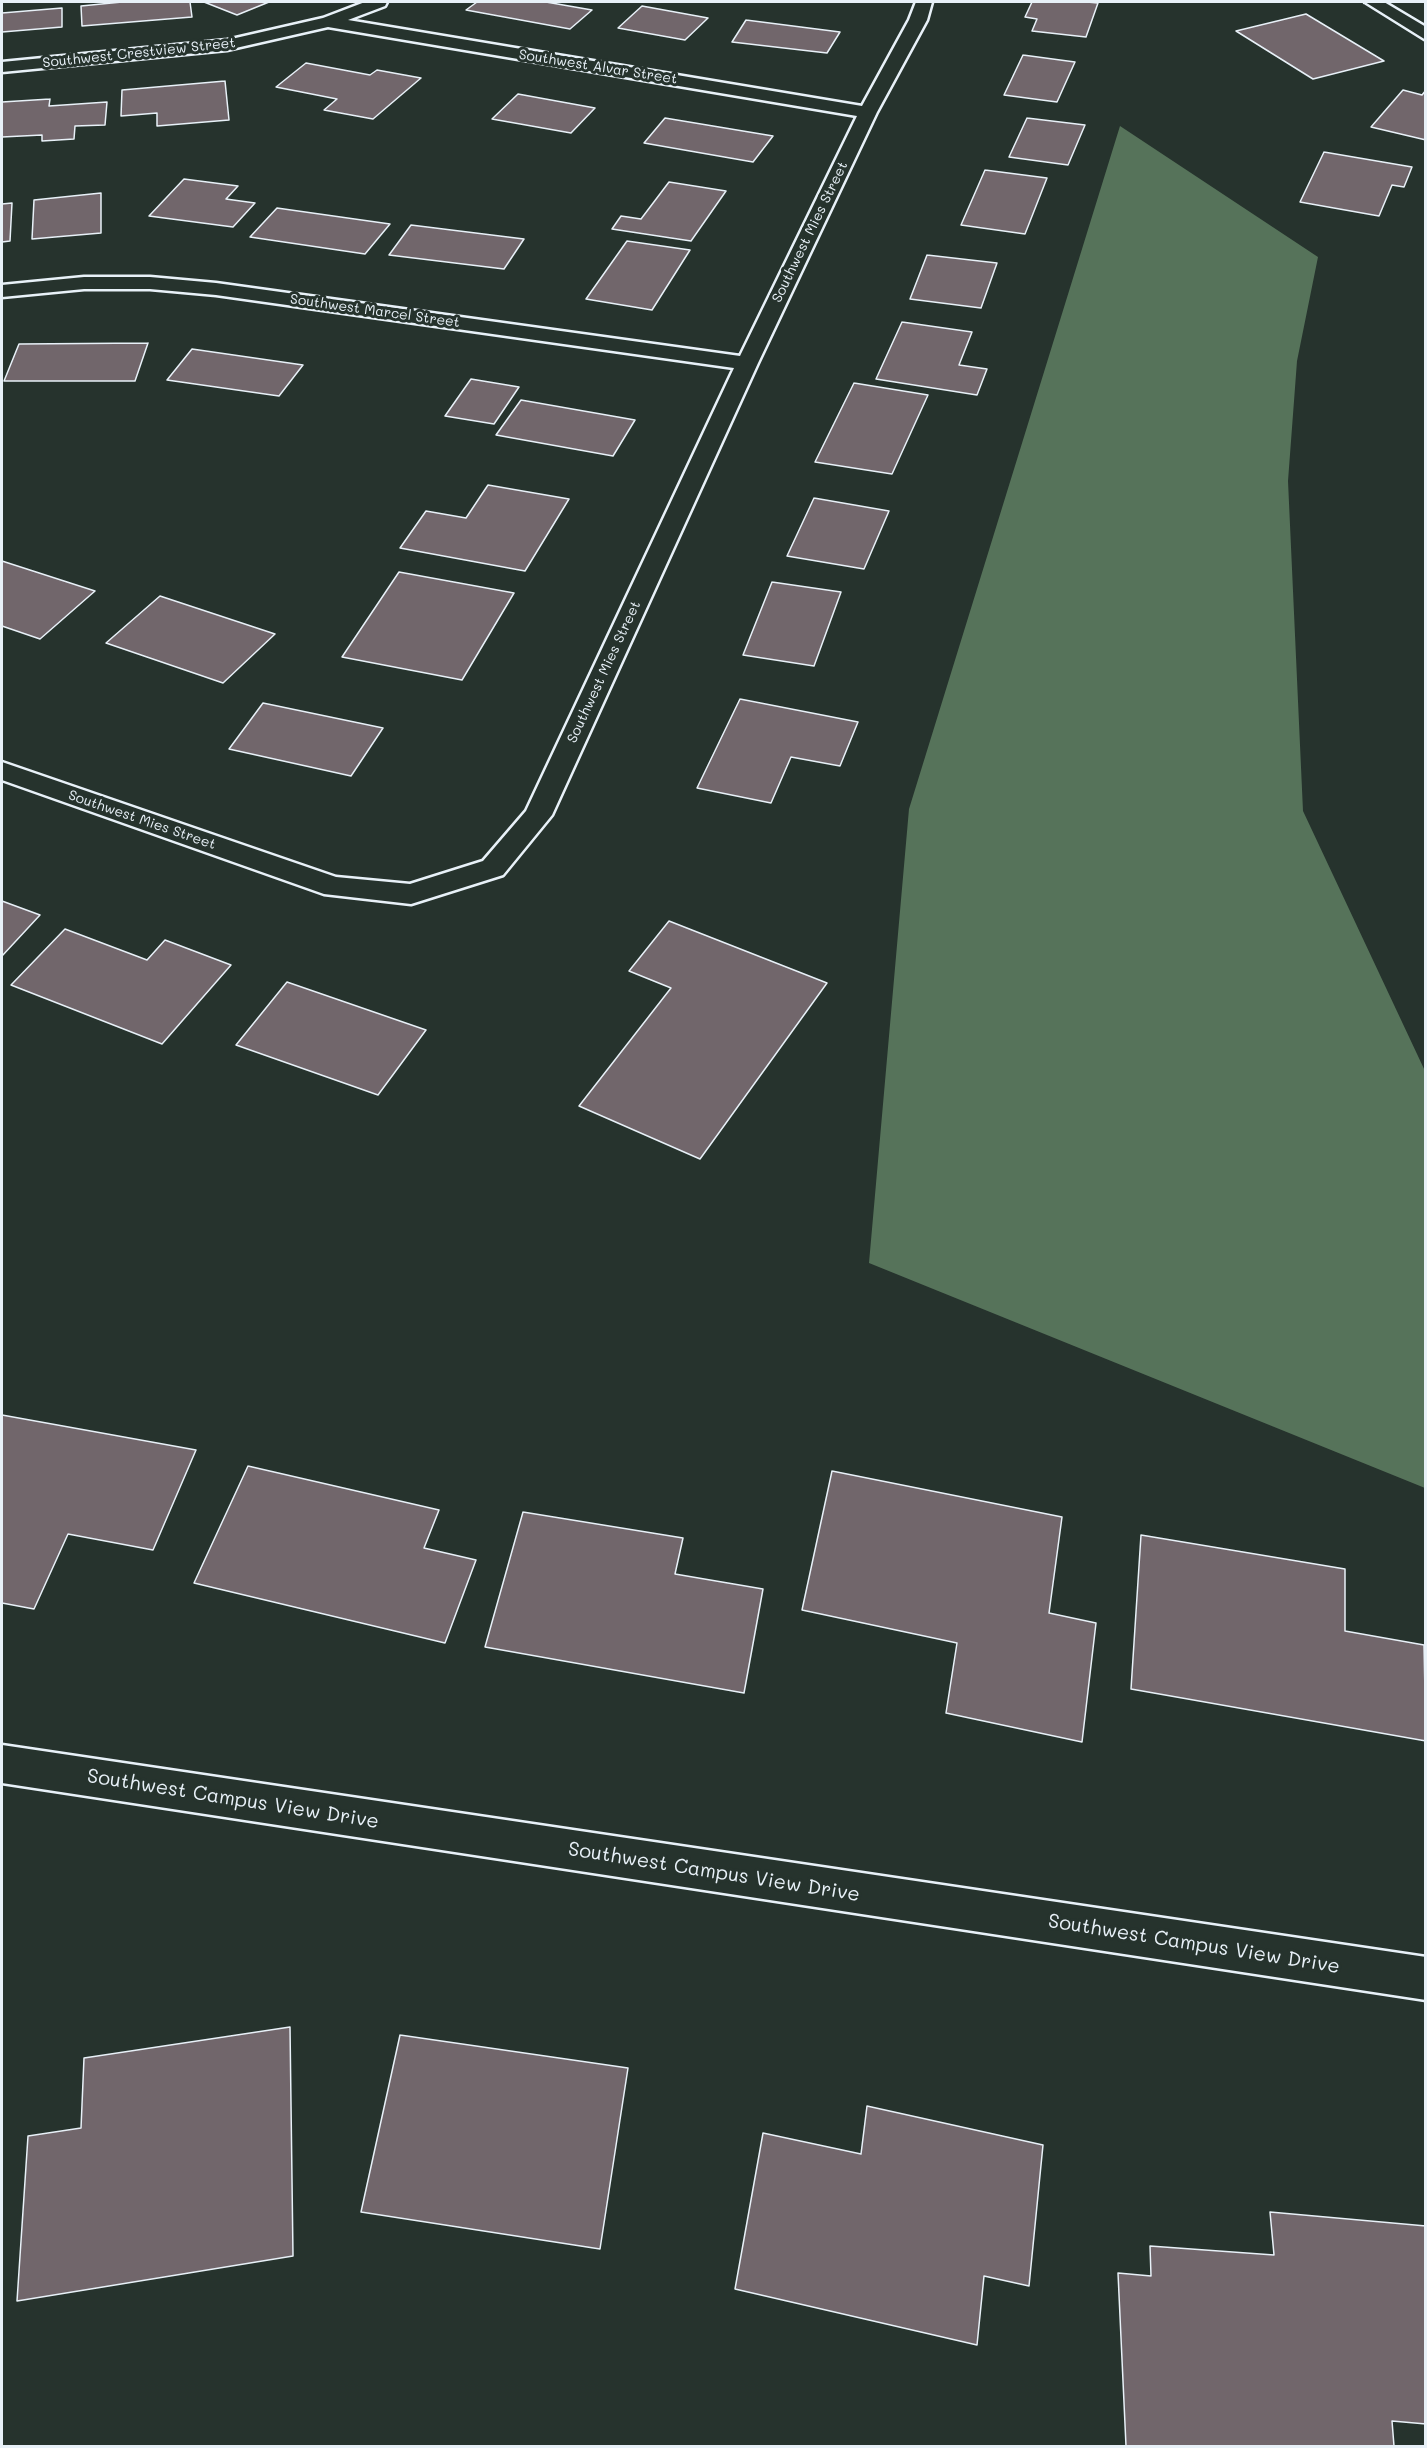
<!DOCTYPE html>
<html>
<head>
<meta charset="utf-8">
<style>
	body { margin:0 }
	#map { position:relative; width:1427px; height:2448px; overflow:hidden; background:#26332d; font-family:Mali,sans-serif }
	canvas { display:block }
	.frame { position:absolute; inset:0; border:3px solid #e8f1f8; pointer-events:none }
</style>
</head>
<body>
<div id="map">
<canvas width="1427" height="2448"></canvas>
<div class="frame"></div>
</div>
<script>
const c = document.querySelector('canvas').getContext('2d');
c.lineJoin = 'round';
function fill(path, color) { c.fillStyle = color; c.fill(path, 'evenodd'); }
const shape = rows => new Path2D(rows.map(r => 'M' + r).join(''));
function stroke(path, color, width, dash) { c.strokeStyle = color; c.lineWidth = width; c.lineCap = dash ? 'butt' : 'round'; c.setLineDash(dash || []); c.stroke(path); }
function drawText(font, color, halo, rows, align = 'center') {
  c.font = font + ' Mali,sans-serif'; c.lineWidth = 6; c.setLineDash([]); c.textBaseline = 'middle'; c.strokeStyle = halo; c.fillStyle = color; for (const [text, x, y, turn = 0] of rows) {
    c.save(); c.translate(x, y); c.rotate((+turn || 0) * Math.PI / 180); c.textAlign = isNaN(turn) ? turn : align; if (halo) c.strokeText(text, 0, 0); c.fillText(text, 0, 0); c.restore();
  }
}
fill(shape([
	[1120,126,1318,257,1297,361,1288,481,1303,811,1425,1071,1425,1488,869,1263,909,809]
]), '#56735a');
const building = shape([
	[122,2,190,2,192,17,82,26,81,6,122,2],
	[204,2,269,2,237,15,204,2],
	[477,2,546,2,592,10,570,29,466,10,477,2],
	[1032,2,1087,2,1098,3,1086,37,1032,31,1037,19,1025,17,1032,2],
	[642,6,708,18,685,40,618,28,642,6],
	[62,8,62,27,2,32,2,13,62,8],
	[1306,14,1384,61,1313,79,1236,31,1306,14],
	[746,20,840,32,827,53,732,42,746,20],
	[1023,55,1075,62,1057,102,1004,95,1023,55],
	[306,63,370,75,377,70,421,78,373,119,324,110,337,99,276,87,306,63],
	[225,81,229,120,157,126,157,113,121,116,122,90,225,81],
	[1403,90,1422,95,1426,90,1426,140,1371,127,1403,90],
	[518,94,595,108,571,133,492,119,518,94],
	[50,99,49,106,107,102,105,125,75,126,74,139,42,141,42,135,2,137,2,102,50,99],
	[665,118,773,136,753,162,644,143,665,118],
	[1027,118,1085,125,1068,165,1009,157,1027,118],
	[1324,152,1412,167,1404,187,1392,185,1379,216,1300,202,1324,152],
	[985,170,1047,178,1025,234,961,225,985,170],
	[184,179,238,186,226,199,255,203,233,227,149,216,184,179],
	[669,182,726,191,691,241,612,229,621,216,641,219,669,182],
	[101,193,101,233,32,239,34,200,101,193],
	[12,203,10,241,2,242,2,204,12,203],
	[277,208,390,224,365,254,250,237,277,208],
	[411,225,524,239,504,269,389,255,411,225],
	[627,241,690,250,652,310,586,299,627,241],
	[927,255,997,263,981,308,910,299,927,255],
	[902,322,972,332,959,365,987,369,977,395,876,379,902,322],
	[148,343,135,381,4,381,19,344,148,343],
	[192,349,303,365,279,396,167,380,192,349],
	[471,379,519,387,494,424,445,416,471,379],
	[854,383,928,395,892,474,815,462,854,383],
	[521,400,635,420,613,456,496,435,521,400],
	[488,485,569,499,525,571,400,548,426,511,466,518,488,485],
	[814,498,889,511,864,569,787,556,814,498],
	[2,561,95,591,40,639,2,626,2,561],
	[399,572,514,593,462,680,342,657,399,572],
	[772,582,841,592,814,666,743,655,772,582],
	[160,596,275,634,223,683,106,643,160,596],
	[740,699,858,722,840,766,791,757,771,803,697,788,740,699],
	[263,703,383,728,351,776,229,749,263,703],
	[2,901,40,915,2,956,2,901],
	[669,921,827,983,700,1159,579,1106,671,988,629,971,669,921],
	[65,929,147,960,165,940,231,965,162,1044,11,985,65,929],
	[287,982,426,1030,378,1095,236,1045,287,982],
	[2,1415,196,1450,153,1550,68,1534,34,1609,2,1603,2,1415],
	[248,1466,439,1510,424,1548,476,1560,445,1643,194,1583,248,1466],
	[832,1471,1062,1517,1049,1613,1096,1623,1082,1742,946,1713,957,1643,802,1610,832,1471],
	[523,1512,683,1538,675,1574,763,1589,744,1693,485,1647,523,1512],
	[1141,1535,1345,1569,1345,1631,1424,1645,1426,1741,1131,1689,1141,1535],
	[290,2027,293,2256,17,2301,28,2136,81,2128,84,2058,290,2027],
	[400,2035,628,2068,600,2249,361,2212,400,2035],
	[867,2106,1043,2145,1029,2286,984,2276,977,2345,735,2289,763,2133,861,2154,867,2106],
	[1270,2212,1426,2226,1426,2424,1392,2421,1394,2446,1126,2446,1118,2273,1151,2276,1150,2246,1274,2255,1270,2212]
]);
fill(building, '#71666b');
stroke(building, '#e8f1f8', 1.5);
const minor = shape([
	[365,2,387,2,385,6,348,20,862,106,909,20,916,2,932,2,927,20,877,112,758,363,552,815,503,875,411,904,324,894,2,780,2,762,336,877,410,884,483,861,526,811,734,368,216,295,150,289,84,289,2,297,2,285,84,277,150,277,216,283,740,356,857,116,328,27,227,50,2,72,2,62,227,40,323,18,365,2],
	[1365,2,1384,2,1426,27,1426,40,1365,2],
	[2,1745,1426,1957,1426,2000,2,1783,2,1745]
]);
stroke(minor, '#e8f1f8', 5);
fill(minor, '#26332d');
drawText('14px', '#e8f1f8', '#26332d', [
	["Southwest Crestview Street",139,53,-6],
	["Southwest Alvar Street",598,67,9],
	["Southwest Mies Street",810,232,-64],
	["Southwest Marcel Street",375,311,8],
	["Southwest Mies Street",604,672,-65],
	["Southwest Mies Street",142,820,19]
]);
drawText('20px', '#e8f1f8', '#26332d', [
	["Southwest Campus View Drive",233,1799,9],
	["Southwest Campus View Drive",714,1872,9],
	["Southwest Campus View Drive",1194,1944,9]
]);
</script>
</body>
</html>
